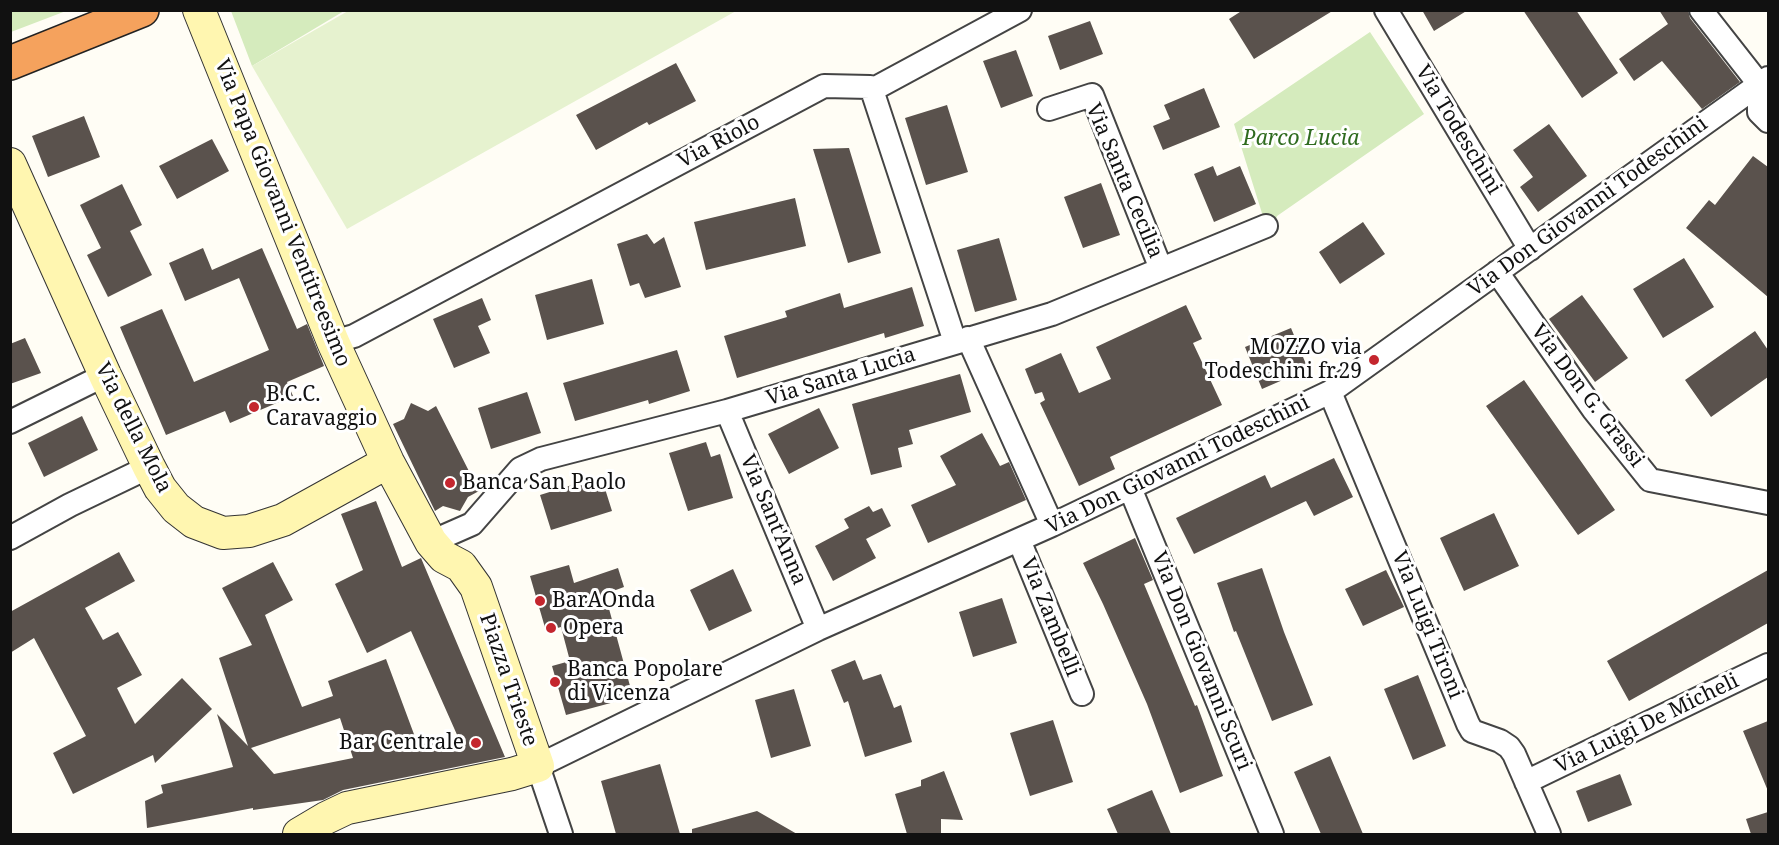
<!DOCTYPE html>
<html>
<head>
<meta charset="utf-8">
<style>
	body { margin:0 }
	#map { position:relative; width:1779px; height:845px; overflow:hidden; background:#fffdf5; font-family:"Noto Serif",serif }
	canvas { display:block }
	.frame { position:absolute; inset:0; border:12px solid #111; pointer-events:none }
</style>
</head>
<body>
<div id="map">
<canvas width="1779" height="845"></canvas>
<div class="frame"></div>
</div>
<script>
const c = document.querySelector('canvas').getContext('2d');
c.lineJoin = 'round';
function fill(path, color) { c.fillStyle = color; c.fill(path, 'evenodd'); }
const shape = rows => new Path2D(rows.map(r => 'M' + r).join(''));
function stroke(path, color, width, dash) { c.strokeStyle = color; c.lineWidth = width; c.lineCap = dash ? 'butt' : 'round'; c.setLineDash(dash || []); c.stroke(path); }
function drawText(font, color, halo, rows, align = 'center') {
  c.font = font + ' "Noto Serif",serif'; c.lineWidth = 6; c.setLineDash([]); c.textBaseline = 'middle'; c.strokeStyle = halo; c.fillStyle = color; for (const [text, x, y, turn = 0] of rows) {
    c.save(); c.translate(x, y); c.rotate((+turn || 0) * Math.PI / 180); c.textAlign = isNaN(turn) ? turn : align; if (halo) c.strokeText(text, 0, 0); c.fillText(text, 0, 0); c.restore();
  }
}
fill(shape([
	[11,10,66,10,66,11,11,32],
	[231,11,344,11,252,66],
	[1370,32,1424,114,1277,216,1271,235,1266,226,1234,124]
]), '#d5ebbd');
fill(shape([
	[348,11,736,10,736,11,347,229,252,66]
]), '#e6f2cf');
fill(shape([
	[1243,10,1334,10,1254,59,1229,19],
	[1422,10,1468,10,1434,31],
	[1523,10,1576,10,1618,73,1582,98],
	[1659,10,1688,10,1690,18,1740,82,1702,109,1662,61,1634,81,1619,59,1668,24],
	[1090,21,1103,54,1060,70,1048,36],
	[1016,50,1033,96,1001,108,983,61],
	[676,63,696,101,649,125,647,122,596,150,576,115],
	[1204,88,1220,127,1163,150,1153,126,1170,119,1164,105],
	[947,105,968,172,926,185,905,118],
	[84,116,100,157,48,177,32,136],
	[1549,124,1587,176,1538,212,1520,187,1533,177,1513,150],
	[212,139,229,171,177,199,159,166],
	[849,148,881,253,848,263,813,149],
	[1753,156,1768,167,1768,297,1686,228,1709,200,1715,205],
	[1213,166,1217,176,1240,166,1256,204,1214,222,1194,174],
	[1101,183,1120,235,1083,248,1064,197],
	[122,184,142,225,130,231,152,275,108,297,87,255,101,248,80,205],
	[795,198,806,246,706,270,694,222],
	[1363,222,1385,254,1340,284,1319,252],
	[647,234,654,244,664,237,681,287,645,298,639,283,630,286,617,244],
	[999,238,1017,300,975,312,957,250],
	[203,248,212,270,262,248,297,329,307,324,324,366,287,382,293,396,230,423,225,411,166,435,120,327,162,309,194,382,269,350,239,278,185,301,169,263],
	[1684,258,1714,307,1663,338,1633,289],
	[592,279,604,324,547,340,535,295],
	[912,287,924,326,885,338,884,333,737,378,724,336,787,317,785,311,840,293,844,308],
	[1582,295,1628,358,1595,382,1549,319],
	[482,298,491,320,478,326,490,353,454,368,433,319],
	[1186,305,1202,339,1193,343,1222,405,1110,457,1115,469,1079,486,1040,403,1045,400,1042,392,1035,394,1025,369,1061,353,1079,393,1111,379,1096,347],
	[1291,328,1308,369,1262,389,1245,347],
	[1755,331,1768,350,1768,377,1711,417,1685,380],
	[25,338,41,373,10,384,10,344],
	[677,350,690,391,649,404,648,400,575,421,563,383],
	[960,374,971,412,909,430,913,444,898,448,902,467,871,475,852,404],
	[1524,380,1615,510,1578,535,1486,406],
	[527,392,541,433,491,449,478,408],
	[411,403,428,411,436,406,479,491,468,497,460,511,443,506,435,511,393,424,404,419],
	[819,408,839,448,789,474,768,434],
	[82,416,98,450,44,477,28,443],
	[982,433,1000,466,1009,462,1026,500,928,543,911,505,956,485,940,456],
	[706,442,711,457,720,454,733,498,688,511,669,453],
	[1334,458,1353,497,1314,516,1306,501,1194,554,1176,518,1265,475,1271,488],
	[601,476,612,511,551,530,540,495],
	[376,501,402,567,421,558,505,757,343,790,323,800,253,810,253,808,147,828,145,801,163,793,161,785,233,767,217,714,248,746,219,658,252,645,222,588,273,562,293,600,265,615,302,707,333,696,328,681,386,659,418,745,458,737,411,631,367,653,335,584,363,570,341,514],
	[340,718,353,758,274,774,251,748],
	[869,506,873,512,882,508,891,526,866,539,876,558,833,581,815,546,849,528,844,519],
	[1494,513,1519,566,1464,591,1440,538],
	[1135,538,1153,580,1144,584,1195,706,1197,705,1223,776,1180,793,1147,704,1103,604,1083,563],
	[119,552,135,581,85,608,103,640,118,632,142,675,117,688,135,724,182,678,212,709,155,763,153,755,73,794,53,753,86,736,34,638,10,653,10,612],
	[569,565,574,583,618,568,624,587,605,594,633,697,566,715,552,666,570,661,561,627,546,631,530,576],
	[1262,568,1284,632,1313,705,1272,721,1236,631,1234,632,1217,583],
	[733,569,752,611,709,631,690,590],
	[1386,570,1404,607,1363,626,1345,589],
	[1768,570,1768,623,1629,701,1607,661],
	[1002,598,1017,643,973,657,959,612],
	[855,660,863,680,881,674,894,708,901,705,912,742,865,757,848,701,844,703,831,670],
	[1418,675,1446,746,1413,760,1384,689],
	[794,689,811,746,771,758,755,700],
	[1053,720,1073,782,1030,796,1010,733],
	[1768,721,1768,791,1743,731],
	[1330,756,1363,834,1321,834,1294,772],
	[660,764,680,834,616,834,601,781],
	[944,771,963,820,941,819,941,834,907,834,895,794,921,786,921,780],
	[1620,774,1632,805,1588,822,1576,791],
	[1152,790,1171,834,1118,834,1107,809],
	[757,811,797,834,692,834,692,829],
	[1768,812,1768,834,1751,834,1746,819]
]), '#5a524d');
const street = shape([
	[1386,10,1530,249],
	[1701,10,1759,84,1759,112,1768,121],
	[872,90,1020,10],
	[1049,109,1092,95,1161,269],
	[1497,272,1593,409,1650,480,1768,503],
	[968,338,1052,525],
	[333,342,354,336,824,86,870,87,872,90,955,342],
	[1330,392,1468,724,1472,731,1500,741,1509,747,1514,754,1549,834],
	[727,411,818,629],
	[10,422,105,375],
	[1130,488,1272,834],
	[10,538,70,505,149,467],
	[1019,540,1082,694],
	[431,542,472,524,520,469,541,459,727,411,1052,314,1266,226],
	[1526,782,1768,665],
	[561,834,538,766,818,629,1052,525,1330,392,1768,78]
]);
const secondary = shape([
	[199,10,333,342,388,462,431,542,444,557,461,566,476,587,538,766,512,774,347,808,326,818,299,834],
	[10,164,105,375,149,467,160,488,176,508,194,522,223,533,249,531,283,520,388,462]
]);
const highway = shape([
	[10,63,142,10]
]);
stroke(street, '#444', 26);
stroke(secondary, '#333', 34);
stroke(highway, '#222', 36);
stroke(street, '#fff', 22);
stroke(secondary, '#fff6b0', 32);
stroke(highway, '#f5a25d', 33);
for (const [x, y, r, color] of [
	[1374,360,6,"#c4262e"],
	[254,407,6,"#c4262e"],
	[450,483,6,"#c4262e"],
	[540,601,6,"#c4262e"],
	[551,628,6,"#c4262e"],
	[555,682,6,"#c4262e"],
	[476,743,6,"#c4262e"]
]) { const dot = new Path2D(); dot.arc(x, y, r, 0, 2 * Math.PI); c.fillStyle = color; c.fill(dot); stroke(dot, '#fff', 2); }
drawText('21px', '#111', '#fff', [
	["Via Todeschini",1458,130,59],
	["Via Riolo",719,142,-28],
	["Via Santa Cecilia",1124,181,67],
	["Via Don Giovanni Todeschini",1588,207,-36],
	["Via Papa Giovanni Ventitreesimo",282,213,68],
	["Via Santa Lucia",841,377,-17],
	["Via Don G. Grassi",1587,396,53],
	["Via della Mola",133,428,63],
	["Via Don Giovanni Todeschini",1178,465,-26],
	["Via Sant'Anna",773,520,67],
	["Via Zambelli",1050,617,68],
	["Via Luigi Tironi",1427,625,68],
	["Via Don Giovanni Scuri",1201,661,68],
	["Piazza Trieste",508,680,71],
	["Via Luigi De Micheli",1647,724,-26]
]);
drawText('italic 21px', '#2f6b1f', '#fff', [
	["Parco Lucia",1301,139]
]);
drawText('21px', '#111', '#fff', [
	["MOZZO via",1362,348,"right"],
	["Todeschini fr.29",1362,372,"right"],
	["B.C.C.",266,395],
	["Caravaggio",266,419],
	["Banca San Paolo",462,483],
	["BarAOnda",552,601],
	["Opera",563,628],
	["Banca Popolare",567,670],
	["di Vicenza",567,694],
	["Bar Centrale",464,743,"right"]
], 'left');
</script>
</body>
</html>
